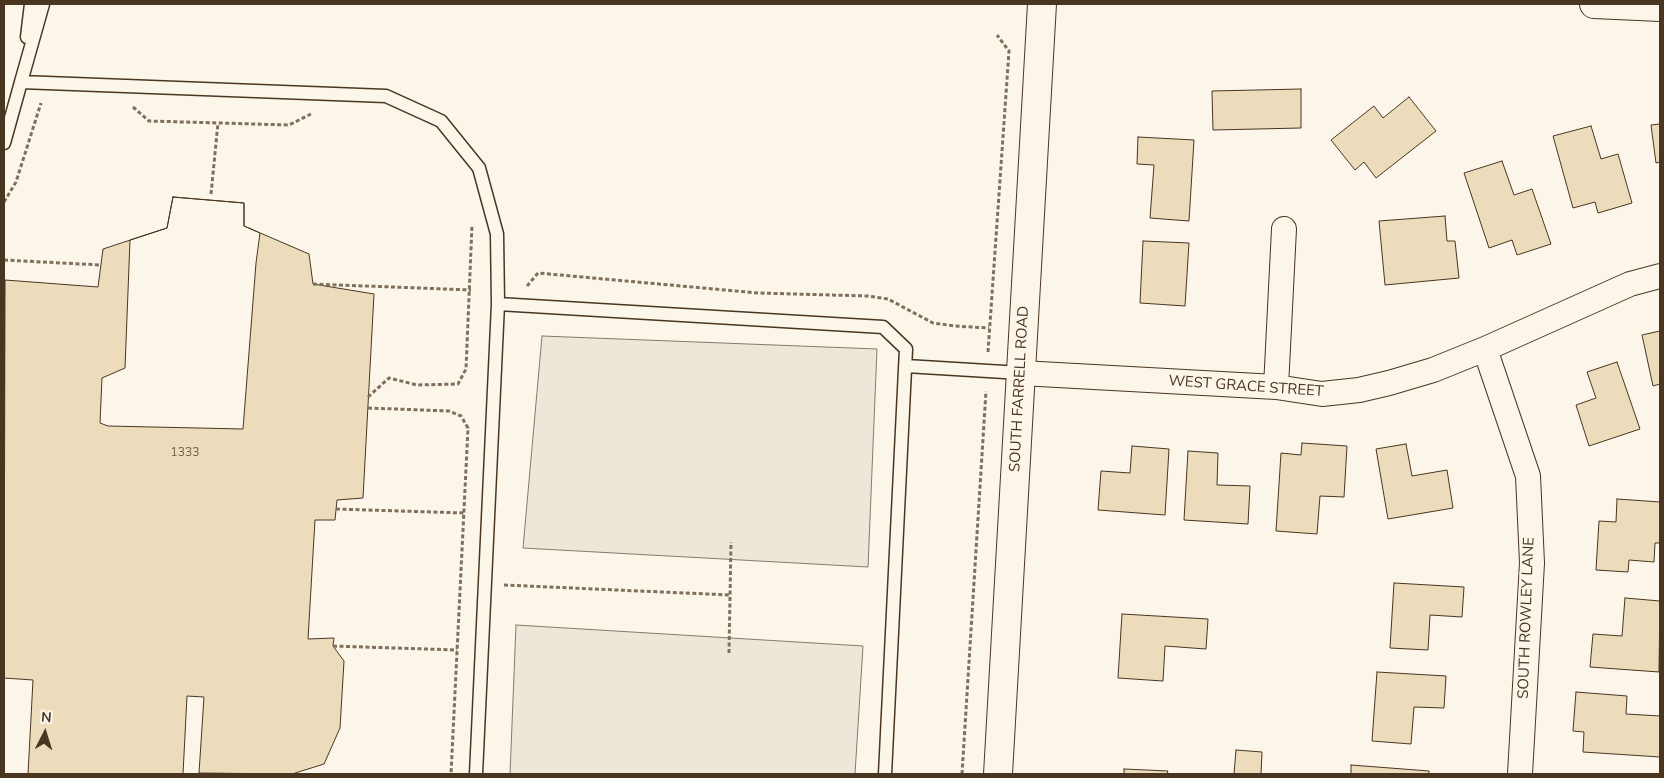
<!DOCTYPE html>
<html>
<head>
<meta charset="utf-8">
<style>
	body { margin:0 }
	#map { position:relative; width:1664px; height:778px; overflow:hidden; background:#fbf6e9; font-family:"Nunito Sans",sans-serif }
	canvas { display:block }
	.frame { position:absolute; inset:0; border:5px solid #4a3520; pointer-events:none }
	.north { position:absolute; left:20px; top:708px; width:50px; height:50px; -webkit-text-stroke:4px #fbf6e9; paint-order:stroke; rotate:5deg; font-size:14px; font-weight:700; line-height:20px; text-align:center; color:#4a3520 }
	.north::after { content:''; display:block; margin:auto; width:18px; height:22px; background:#4a3520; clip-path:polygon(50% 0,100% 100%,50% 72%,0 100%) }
</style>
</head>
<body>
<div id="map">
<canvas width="1664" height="778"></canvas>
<div class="frame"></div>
<div class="north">N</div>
</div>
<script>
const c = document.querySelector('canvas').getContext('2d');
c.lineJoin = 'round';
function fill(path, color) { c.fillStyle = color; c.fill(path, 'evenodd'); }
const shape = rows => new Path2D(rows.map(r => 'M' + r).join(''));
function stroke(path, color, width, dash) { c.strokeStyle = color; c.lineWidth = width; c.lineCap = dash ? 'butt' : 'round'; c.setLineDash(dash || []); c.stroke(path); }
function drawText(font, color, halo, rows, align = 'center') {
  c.font = font + ' "Nunito Sans",sans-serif'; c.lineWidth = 4; c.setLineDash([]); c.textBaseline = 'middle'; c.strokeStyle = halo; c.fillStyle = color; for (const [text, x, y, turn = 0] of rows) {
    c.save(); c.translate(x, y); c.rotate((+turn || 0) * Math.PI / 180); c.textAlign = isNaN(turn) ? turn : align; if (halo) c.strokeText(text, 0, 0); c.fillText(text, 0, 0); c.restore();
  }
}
const parking = shape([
	[542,336,877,349,868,567,523,548,542,336],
	[516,625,863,646,855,774,510,774,516,625]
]);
fill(parking, '#ede7d9');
stroke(parking, '#887966', 1);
const building = shape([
	[1301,89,1301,128,1213,130,1212,91,1301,89],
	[1409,97,1436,131,1376,178,1364,162,1355,170,1331,140,1374,106,1383,118,1409,97],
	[1660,124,1660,162,1656,163,1651,125,1660,124],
	[1591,126,1601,159,1618,154,1632,203,1598,213,1595,202,1573,208,1553,136,1591,126],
	[1138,137,1194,140,1189,221,1150,218,1154,165,1137,164,1138,137],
	[1502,161,1514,195,1532,189,1551,244,1517,255,1512,240,1489,248,1464,173,1502,161],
	[173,197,244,203,244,226,309,254,313,284,374,294,363,498,337,500,335,520,315,520,308,639,334,638,333,646,344,661,340,728,324,764,292,774,199,773,204,697,187,696,183,774,28,774,33,680,4,678,4,676,5,280,98,287,103,249,167,228,173,197],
	[173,197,244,203,244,226,260,233,256,263,243,429,108,426,100,423,102,378,125,368,130,240,167,228,173,197],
	[1445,216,1447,241,1455,241,1459,278,1385,285,1379,221,1445,216],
	[1143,241,1189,243,1185,306,1140,303,1143,241],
	[1660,331,1660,384,1653,386,1642,335,1660,331],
	[1617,362,1640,429,1589,446,1576,405,1596,398,1587,372,1617,362],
	[1302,443,1347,446,1344,497,1320,496,1317,534,1276,531,1281,453,1301,455,1302,443],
	[1406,444,1412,476,1447,470,1453,508,1388,519,1376,449,1406,444],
	[1132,446,1169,449,1165,515,1098,510,1101,471,1130,473,1132,446],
	[1188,451,1218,453,1217,485,1250,486,1248,524,1184,520,1188,451],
	[1617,499,1660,502,1660,543,1655,543,1654,562,1629,560,1628,572,1596,570,1599,521,1616,522,1617,499],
	[1394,583,1464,587,1462,617,1430,615,1428,650,1390,648,1394,583],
	[1625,598,1660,601,1659,672,1590,667,1593,634,1622,636,1625,598],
	[1122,614,1208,619,1206,649,1165,646,1163,681,1118,678,1122,614],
	[1377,672,1446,676,1444,708,1414,707,1411,744,1372,741,1377,672],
	[1576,692,1627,696,1626,714,1660,716,1660,757,1583,752,1584,732,1573,731,1576,692],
	[1236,750,1262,752,1261,774,1234,774,1236,750],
	[1351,765,1429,771,1429,774,1351,774,1351,765],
	[1124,769,1168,771,1167,774,1124,774,1124,769]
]);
fill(building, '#ecdcbc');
stroke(building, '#4a3520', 1);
const lane = shape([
	[27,37,31,4],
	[21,82,43,4],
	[4,143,21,82,386,96,441,121,479,168,497,234,498,304,476,774],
	[498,304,883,327,906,349,885,774],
	[906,366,1021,373]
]);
const street = shape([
	[1485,349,1528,476,1532,563,1520,774],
	[1021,373,1276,387,1322,394,1359,390,1389,383,1433,370,1485,349,1630,284,1660,276],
	[1276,387,1284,229]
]);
const secondary = shape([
	[1594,4,1660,7],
	[998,774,1042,4]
]);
stroke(lane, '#4a3520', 15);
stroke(street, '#4a3520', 26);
stroke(secondary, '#4a3520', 30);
stroke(shape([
	[133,107,149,121,289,125,311,114],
	[211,194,218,123],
	[4,202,16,182,41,103],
	[4,260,101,265],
	[313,284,471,290],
	[527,286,538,273,758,293,868,296,888,299,933,323,955,326,989,328],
	[988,352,1009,51,997,35],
	[368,397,389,378,417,385,458,384,466,369,472,225],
	[368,408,449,411,461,416,468,428,451,774],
	[336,509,464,513],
	[504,585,730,595],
	[333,646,457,650],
	[729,653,731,542],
	[212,774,212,773],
	[962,774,986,391]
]), '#7f6f5c', 3, [4, 2.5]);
stroke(lane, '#fbf6e9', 12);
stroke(street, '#fbf6e9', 24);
stroke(secondary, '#fbf6e9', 28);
drawText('12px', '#725f47', null, [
	["1333",185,453]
]);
drawText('15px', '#4a3520', '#fbf6e9', [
	["WEST GRACE STREET",1246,387,4],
	["SOUTH FARRELL ROAD",1020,389,-87],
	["SOUTH ROWLEY LANE",1527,618,-88]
]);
</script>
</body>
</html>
